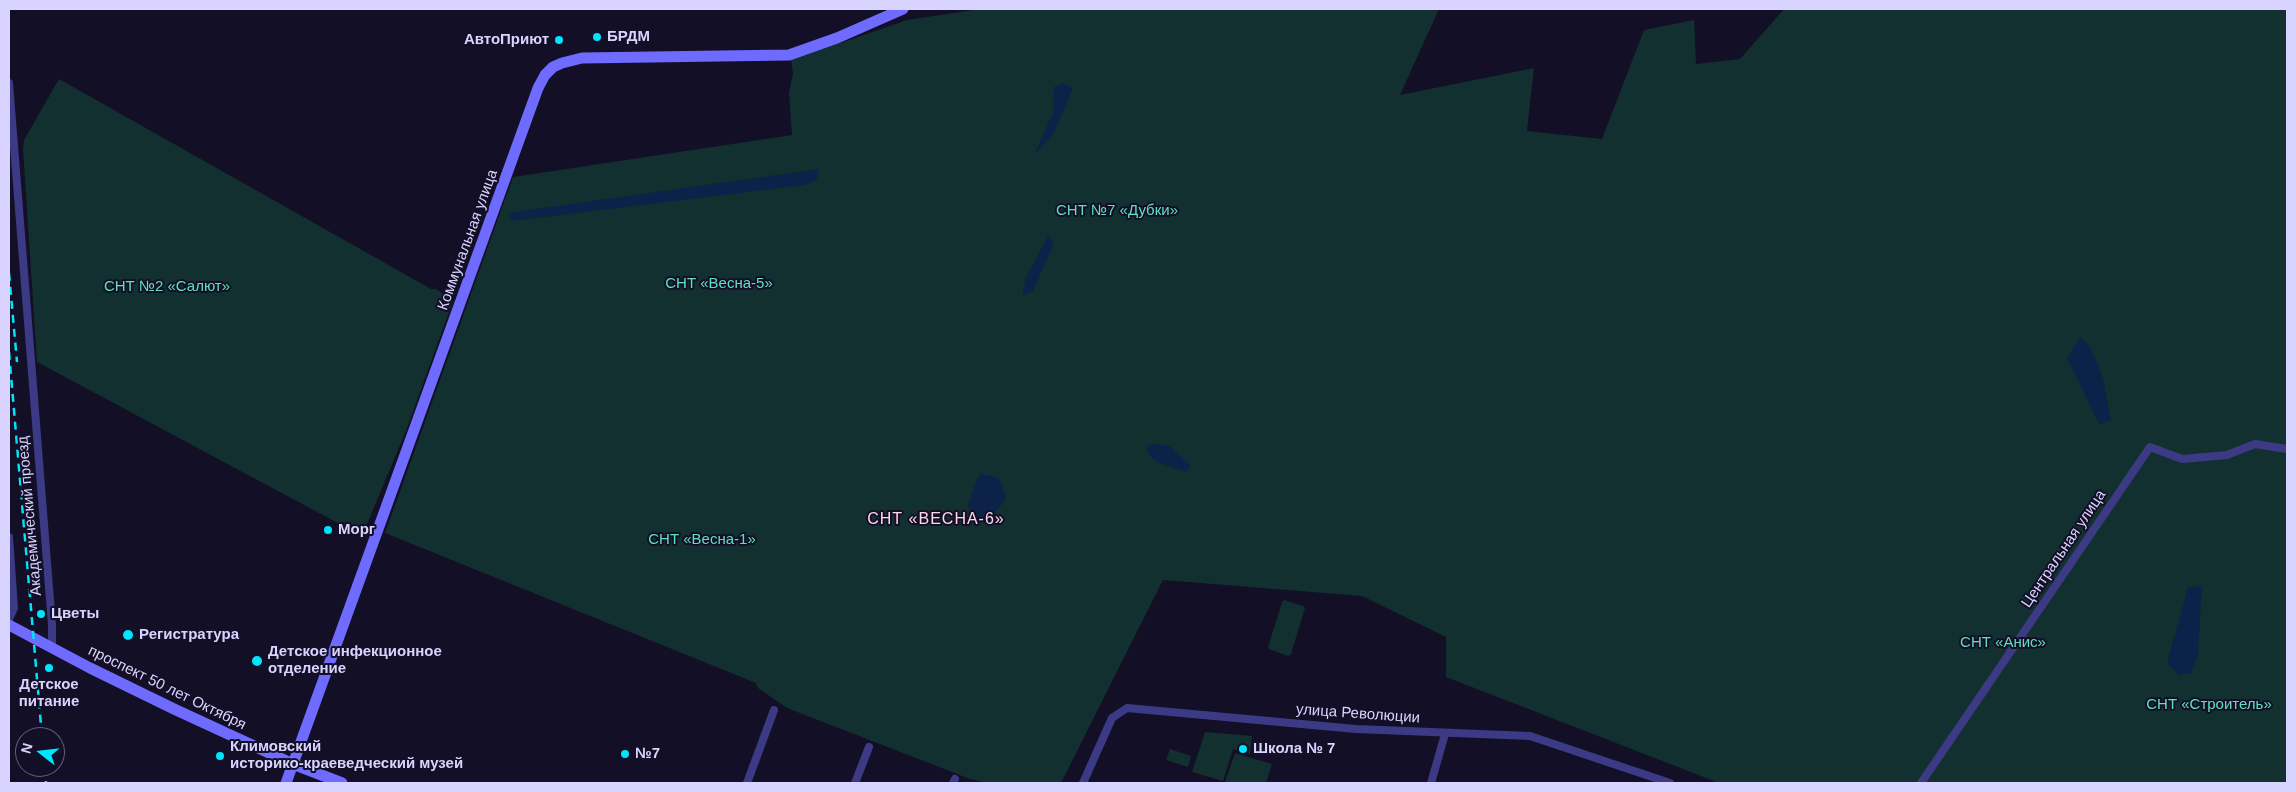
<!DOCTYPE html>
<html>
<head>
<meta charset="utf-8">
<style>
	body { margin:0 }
	#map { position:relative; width:2296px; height:792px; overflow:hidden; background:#130f26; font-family:Arial,sans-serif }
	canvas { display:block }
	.frame { position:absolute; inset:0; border:10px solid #d9d4ff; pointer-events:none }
	.north { position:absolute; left:15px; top:727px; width:50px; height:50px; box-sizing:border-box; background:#130f26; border:1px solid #625e7d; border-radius:50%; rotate:286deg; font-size:14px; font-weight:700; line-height:20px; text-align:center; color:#d9d4ff }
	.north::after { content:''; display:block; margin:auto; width:18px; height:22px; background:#00e5ff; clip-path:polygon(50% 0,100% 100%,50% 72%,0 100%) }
</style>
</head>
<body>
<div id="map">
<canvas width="2296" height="792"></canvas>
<div class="frame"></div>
<div class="north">N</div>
</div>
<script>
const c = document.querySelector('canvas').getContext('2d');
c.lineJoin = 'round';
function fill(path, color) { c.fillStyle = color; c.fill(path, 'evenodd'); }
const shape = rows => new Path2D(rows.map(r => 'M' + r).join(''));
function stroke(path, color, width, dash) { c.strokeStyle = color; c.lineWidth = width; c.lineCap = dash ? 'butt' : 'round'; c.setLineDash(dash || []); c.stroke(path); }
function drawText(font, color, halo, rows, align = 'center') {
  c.font = font + ' Arial,sans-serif'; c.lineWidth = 4; c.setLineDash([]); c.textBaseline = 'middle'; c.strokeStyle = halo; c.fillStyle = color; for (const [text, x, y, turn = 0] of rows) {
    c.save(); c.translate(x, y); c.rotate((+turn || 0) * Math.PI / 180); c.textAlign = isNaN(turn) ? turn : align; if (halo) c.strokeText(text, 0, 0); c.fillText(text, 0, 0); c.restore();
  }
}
fill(shape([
	[980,9,1439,9,1400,95,1534,68,1527,131,1602,139,1644,30,1694,20,1696,64,1740,59,1784,9,2287,9,2287,783,1719,783,1446,677,1446,637,1362,596,1163,580,1061,783,988,783,970,779,787,708,758,688,756,683,385,533,513,177,792,135,789,93,793,73,791,60,907,20],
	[59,79,431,289,436,289,453,301,406,431,362,536,37,362,23,149,24,140],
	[1284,600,1303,606,1305,608,1291,654,1288,656,1269,649,1268,647,1282,602],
	[1205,732,1252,736,1250,754,1233,749,1223,781,1192,772],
	[1170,749,1191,756,1188,767,1166,760],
	[1235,753,1272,764,1266,783,1225,782]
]), '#12302f');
fill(shape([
	[1063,83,1073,88,1054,133,1034,155,1053,113,1054,87],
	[819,169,817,179,805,185,511,221,508,213],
	[1049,235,1054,243,1033,291,1022,296,1026,277],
	[2080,337,2090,346,2103,378,2111,421,2099,424,2067,358],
	[1152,444,1165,445,1171,447,1190,465,1187,471,1180,470,1156,462,1148,453,1147,446],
	[981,474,995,477,1000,480,1006,499,988,522,971,512,968,506,976,481],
	[2202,586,2198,654,2191,673,2179,675,2167,663,2188,587]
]), '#0c2248');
stroke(shape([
	[9,83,52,625,52,648],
	[9,537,14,608,9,619],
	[747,783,774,710],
	[855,783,869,747],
	[953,783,955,779],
	[1083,783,1112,718,1127,708,1356,729,1530,736,1670,783],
	[1431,783,1445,734],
	[1921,783,2150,447,2182,459,2227,455,2255,444,2287,449]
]), '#3d3a85', 8);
stroke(shape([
	[9,625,90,668,174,709,293,764,342,783],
	[286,783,538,88,545,75,553,67,562,63,582,58,789,55,837,38,903,9]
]), '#6f6bff', 11);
stroke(shape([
	[9,273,17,362],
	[9,352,42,737],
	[45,767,46,783]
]), '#00e5ff', 2.5, [8, 6]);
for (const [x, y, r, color] of [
	[597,37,5,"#00e5ff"],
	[559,40,5,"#00e5ff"],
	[328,530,5,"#00e5ff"],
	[41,614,5,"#00e5ff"],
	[128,635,6,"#00e5ff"],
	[257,661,6,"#00e5ff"],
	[49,668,5,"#00e5ff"],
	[1243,749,5,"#00e5ff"],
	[625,754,5,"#00e5ff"],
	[220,756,5,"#00e5ff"]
]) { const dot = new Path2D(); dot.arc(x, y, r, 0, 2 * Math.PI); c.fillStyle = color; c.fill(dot); stroke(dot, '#130f26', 2); }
drawText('bold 15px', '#d9d4ff', '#130f26', [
	["БРДМ",607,37],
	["АвтоПриют",549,40,"right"],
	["Морг",338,530],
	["Цветы",51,614],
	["Регистратура",139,635],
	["Детское инфекционное",268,652],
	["отделение",268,669],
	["Детское",49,685,"center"],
	["питание",49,702,"center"],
	["Климовский",230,747],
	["историко-краеведческий музей",230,764],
	["Школа № 7",1253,749],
	["№7",635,754]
], 'left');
drawText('15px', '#5fe0c0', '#130f26', [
	["СНТ №7 «Дубки»",1117,211],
	["СНТ «Весна-5»",719,284],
	["СНТ №2 «Салют»",167,287],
	["СНТ «Весна-1»",702,540],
	["СНТ «Анис»",2003,643],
	["СНТ «Строитель»",2209,705]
]);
drawText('15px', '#d9d4ff', '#130f26', [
	["Коммунальная улица",468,240,-70],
	["Академический проезд",30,516,-95],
	["Центральная улица",2064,549,-56],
	["проспект 50 лет Октября",167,688,26],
	["улица Революции",1358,714,4]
]);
c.letterSpacing = '1px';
drawText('16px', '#ffd6f0', '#130f26', [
	["СНТ «ВЕСНА-6»",936,520]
]);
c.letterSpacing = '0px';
</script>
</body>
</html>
